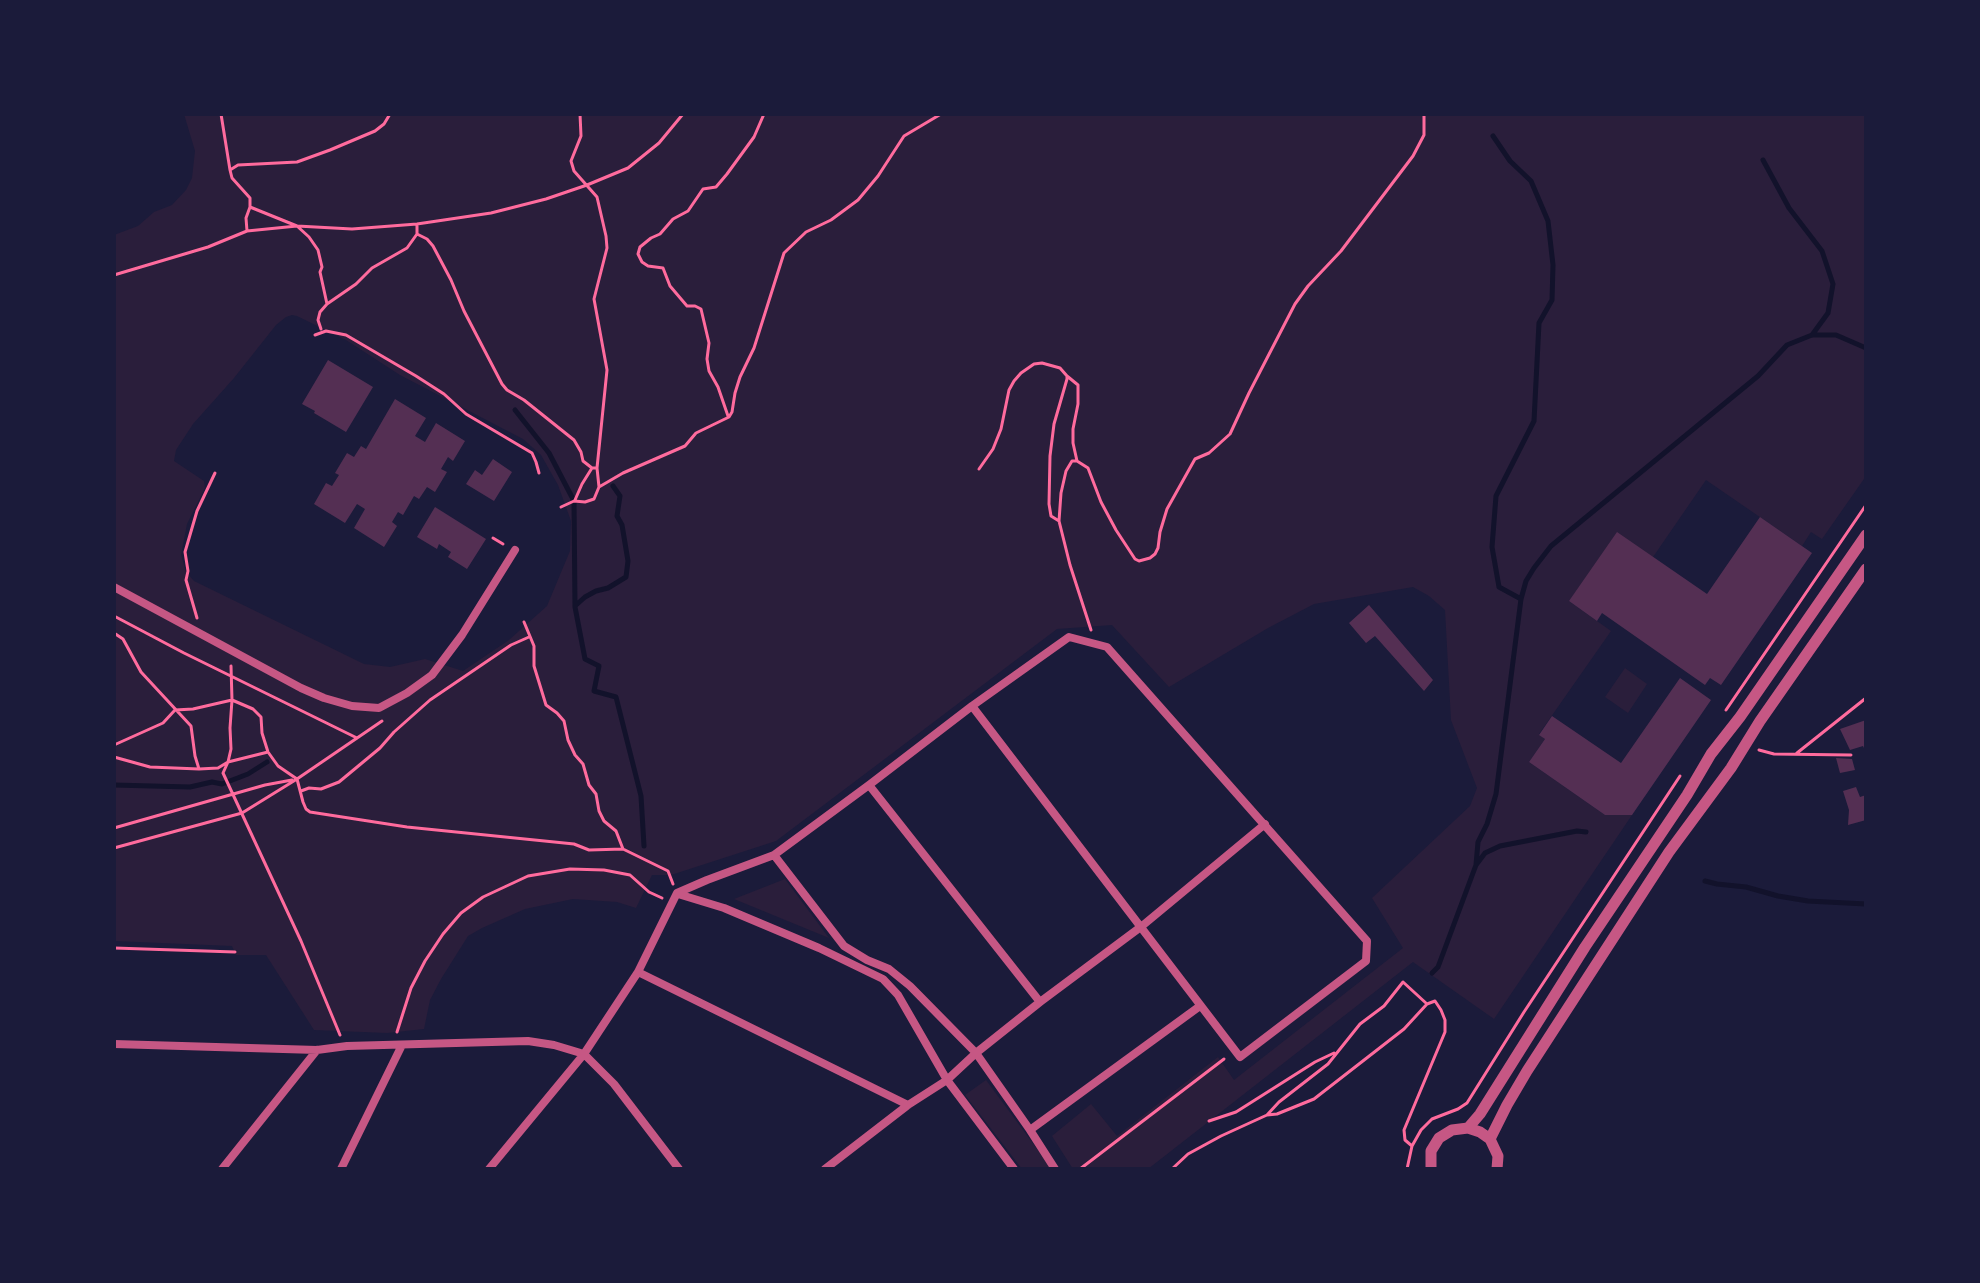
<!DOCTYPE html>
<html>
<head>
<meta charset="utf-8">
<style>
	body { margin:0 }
	#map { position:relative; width:1980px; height:1283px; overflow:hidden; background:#1b1b3a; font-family:"PT Serif",serif }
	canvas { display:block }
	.frame { position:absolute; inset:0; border:116px solid #1b1b3a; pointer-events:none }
</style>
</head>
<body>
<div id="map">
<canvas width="1980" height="1283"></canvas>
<div class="frame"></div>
</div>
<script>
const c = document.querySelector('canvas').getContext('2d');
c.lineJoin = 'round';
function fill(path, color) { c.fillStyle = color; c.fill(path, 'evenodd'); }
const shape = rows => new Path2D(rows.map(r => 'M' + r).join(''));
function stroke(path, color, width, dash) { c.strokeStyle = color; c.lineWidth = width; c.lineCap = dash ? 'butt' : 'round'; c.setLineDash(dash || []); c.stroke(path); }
fill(shape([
	[184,114,1866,114,1866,476,1822,539,1811,532,1802,546,1706,480,1653,557,1569,601,1611,631,1539,734,1545,739,1529,762,1605,815,1632,815,1494,1019,1413,962,1148,1169,1073,1169,1052,1136,1091,1104,1117,1136,1218,1057,1234,1080,1403,948,1372,898,1470,806,1477,788,1451,720,1445,610,1429,596,1413,587,1314,604,1268,628,1169,687,1112,625,1057,629,776,841,671,875,652,875,636,908,617,902,573,899,525,909,482,928,468,936,441,979,430,1000,424,1029,387,1033,314,1030,266,955,236,955,232,946,114,941,114,235,138,226,154,212,172,205,186,190,192,178,195,151],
	[292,315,297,316,346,340,400,375,523,439,541,455,558,485,571,521,570,551,547,606,509,640,463,671,425,659,390,667,364,664,194,581,186,572,181,555,187,524,205,488,204,481,174,461,176,450,193,424,234,378,276,325,286,317],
	[1625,668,1647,684,1628,713,1605,697],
	[785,879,829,938,734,899],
	[986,1080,1049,1165,1050,1169,1022,1169,965,1095]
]), '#2a1e3b');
stroke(shape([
	[1493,136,1510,161,1531,181,1548,221,1553,265,1552,300,1539,323,1534,421,1496,496,1492,547,1499,587,1521,599],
	[1763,160,1789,208,1822,251,1833,284,1828,313,1812,335],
	[515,410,549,453,574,501,575,607,585,659,599,666,594,691,616,697,641,796,644,846],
	[575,606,585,597,596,591,608,588,626,577,628,561,622,525,617,516,620,496,613,486],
	[114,785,190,787,212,782,222,784,248,774,267,762],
	[1476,865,1485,853,1500,846,1577,831,1586,832],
	[1705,881,1717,884,1746,887,1778,896,1808,901,1866,904],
	[1432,973,1438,967,1476,865,1478,842,1487,824,1496,794,1521,599,1526,581,1534,568,1551,546,1758,376,1787,345,1812,335,1836,335,1866,348]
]), '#12122b', 5);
fill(shape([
	[328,360,373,387,346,432,314,413,315,411,302,404],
	[395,399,426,418,415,436,425,442,436,423,465,441,453,461,448,457,441,469,447,472,435,492,427,487,419,499,414,496,403,515,398,512,392,522,397,526,384,547,354,528,365,509,357,504,345,523,314,504,326,483,332,486,339,475,335,473,347,453,354,457,361,446,366,449],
	[493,459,512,472,494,501,466,484,475,470,482,475],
	[435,507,486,539,467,569,448,557,451,552,439,544,437,549,417,537],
	[1760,517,1812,553,1721,685,1710,678,1705,685,1602,613,1597,621,1569,601,1617,532,1707,594],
	[1369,605,1433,680,1424,691,1375,636,1366,643,1349,623],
	[1680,678,1711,700,1632,815,1605,815,1529,762,1545,739,1539,735,1552,716,1621,763],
	[1866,720,1866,752,1863,746,1850,750,1840,729],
	[1836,758,1852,759,1855,770,1840,773],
	[1856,787,1860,797,1866,795,1866,820,1848,825,1849,810,1843,791]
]), '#542f53');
stroke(shape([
	[221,114,230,170],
	[580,114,581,136,571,161,574,171,597,197,606,236,607,248,594,299,607,370,597,468,599,487],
	[250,207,297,226,309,237,318,250,322,267,320,272,327,304],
	[417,224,417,234,427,239,433,246,451,280,464,311,502,384,507,390,524,400,574,440,581,452,583,461,592,468,597,468],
	[247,231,246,218,250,207,250,198,232,178,230,170,238,165,297,162,330,150,375,131,384,124,390,114],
	[114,275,208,247,247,231,297,226,352,229,417,224,491,213,546,199,587,185,628,168,659,143,683,114],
	[321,329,318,320,320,312,327,304,356,284,372,268,407,248,417,234],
	[315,335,326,331,346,335,416,376,444,394,466,414,532,453,536,462,539,473],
	[1067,376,1078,385,1078,404,1073,429,1073,443,1077,461],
	[728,416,718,387,709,371,707,359,709,343,701,309,695,306,687,306,670,286,663,268,648,266,642,262,638,254,640,247,651,238,660,234,673,219,688,211,703,189,716,187,727,174,754,137,764,114],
	[979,469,993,449,1001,429,1009,390,1014,381,1021,373,1034,364,1042,363,1060,368,1067,376,1067,379,1054,424,1050,456,1049,504,1051,516,1059,521,1070,565,1091,630],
	[575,500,582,484,592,468],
	[561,507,574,501,585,502,594,499,599,487,623,473,685,446,696,433,729,417,732,412,735,393,740,377,754,348,784,253,806,232,831,220,858,200,878,176,904,136,941,114],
	[1059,521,1061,493,1066,471,1072,461,1077,461,1088,468,1101,502,1116,530,1135,559,1139,561,1150,558,1155,554,1158,548,1160,532,1167,509,1195,459,1209,453,1230,434,1249,393,1295,304,1308,286,1341,251,1413,156,1424,135,1424,114],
	[493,538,503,544],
	[114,616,184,653,357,738],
	[197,618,186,580,188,571,185,552,197,511,215,473],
	[524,622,534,646,534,666,546,705,557,713,564,721,568,740,575,755,583,764,589,785,596,794,599,811,604,821,616,831,623,849],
	[114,633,123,639,141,672,191,726,195,756,199,769],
	[231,666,232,700,253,709,261,717,262,733,268,752,278,766,297,779,303,802,306,809,310,812,407,827,574,844,589,850,623,849,668,871,673,884],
	[1726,710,1866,505],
	[114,745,163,723,175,710,193,709,232,700,230,728,231,749,228,762,223,773,301,941,340,1035],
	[1759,750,1774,754,1851,755],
	[1797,753,1866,698],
	[114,757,150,767,199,769,218,768,228,762,268,752],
	[301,791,309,788,321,789,339,782,380,748,394,732,430,700,511,645,529,637],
	[114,828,265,785,292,780],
	[114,848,242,813,297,779,382,721],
	[114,948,235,952],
	[397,1032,411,988,425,961,443,934,461,913,483,897,528,876,570,869,604,870,630,875,649,892,662,898],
	[1209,1121,1236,1112,1315,1062,1334,1053],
	[1412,1146,1405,1140,1404,1130,1445,1032,1445,1020,1441,1010,1435,1001,1427,1004],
	[1080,1169,1224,1059],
	[1172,1169,1188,1154,1221,1136,1267,1115,1279,1102,1328,1064,1360,1024,1384,1006,1403,982,1427,1004,1404,1029,1314,1099,1277,1114,1267,1115],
	[1407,1169,1412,1146,1421,1130,1432,1119,1458,1109,1467,1103,1524,1012,1680,776]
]), '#ff6b9d', 3);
stroke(shape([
	[114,587,301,688,324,698,352,706,379,708,407,693,432,675,462,635,515,550],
	[869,785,1040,1002],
	[774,855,844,946,867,960,889,969,910,986,976,1053,1030,1130,1055,1169],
	[678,894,724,908,819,948,883,979,898,995,947,1080,1014,1169],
	[638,972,908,1105],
	[114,1044,317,1050,347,1046,528,1041,554,1045,584,1054,614,1084,679,1169],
	[1030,1130,1200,1006],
	[222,1169,317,1050],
	[341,1169,402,1045],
	[489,1169,584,1054,638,972,677,893,707,880,774,855,869,785,972,706,1069,637,1107,647,1367,941,1366,961,1240,1057,972,706],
	[825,1169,908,1105,947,1080,976,1053,1040,1002,1142,926,1265,824]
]), '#c65784', 8);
stroke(shape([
	[1468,1128,1480,1114,1585,947,1687,795,1711,754,1740,717,1866,535],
	[1490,1139,1507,1105,1527,1071,1669,852,1731,768,1760,721,1866,569],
	[1431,1169,1431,1151,1439,1138,1452,1130,1468,1128,1480,1132,1490,1139,1498,1156,1497,1169]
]), '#c65784', 11);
</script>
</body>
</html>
